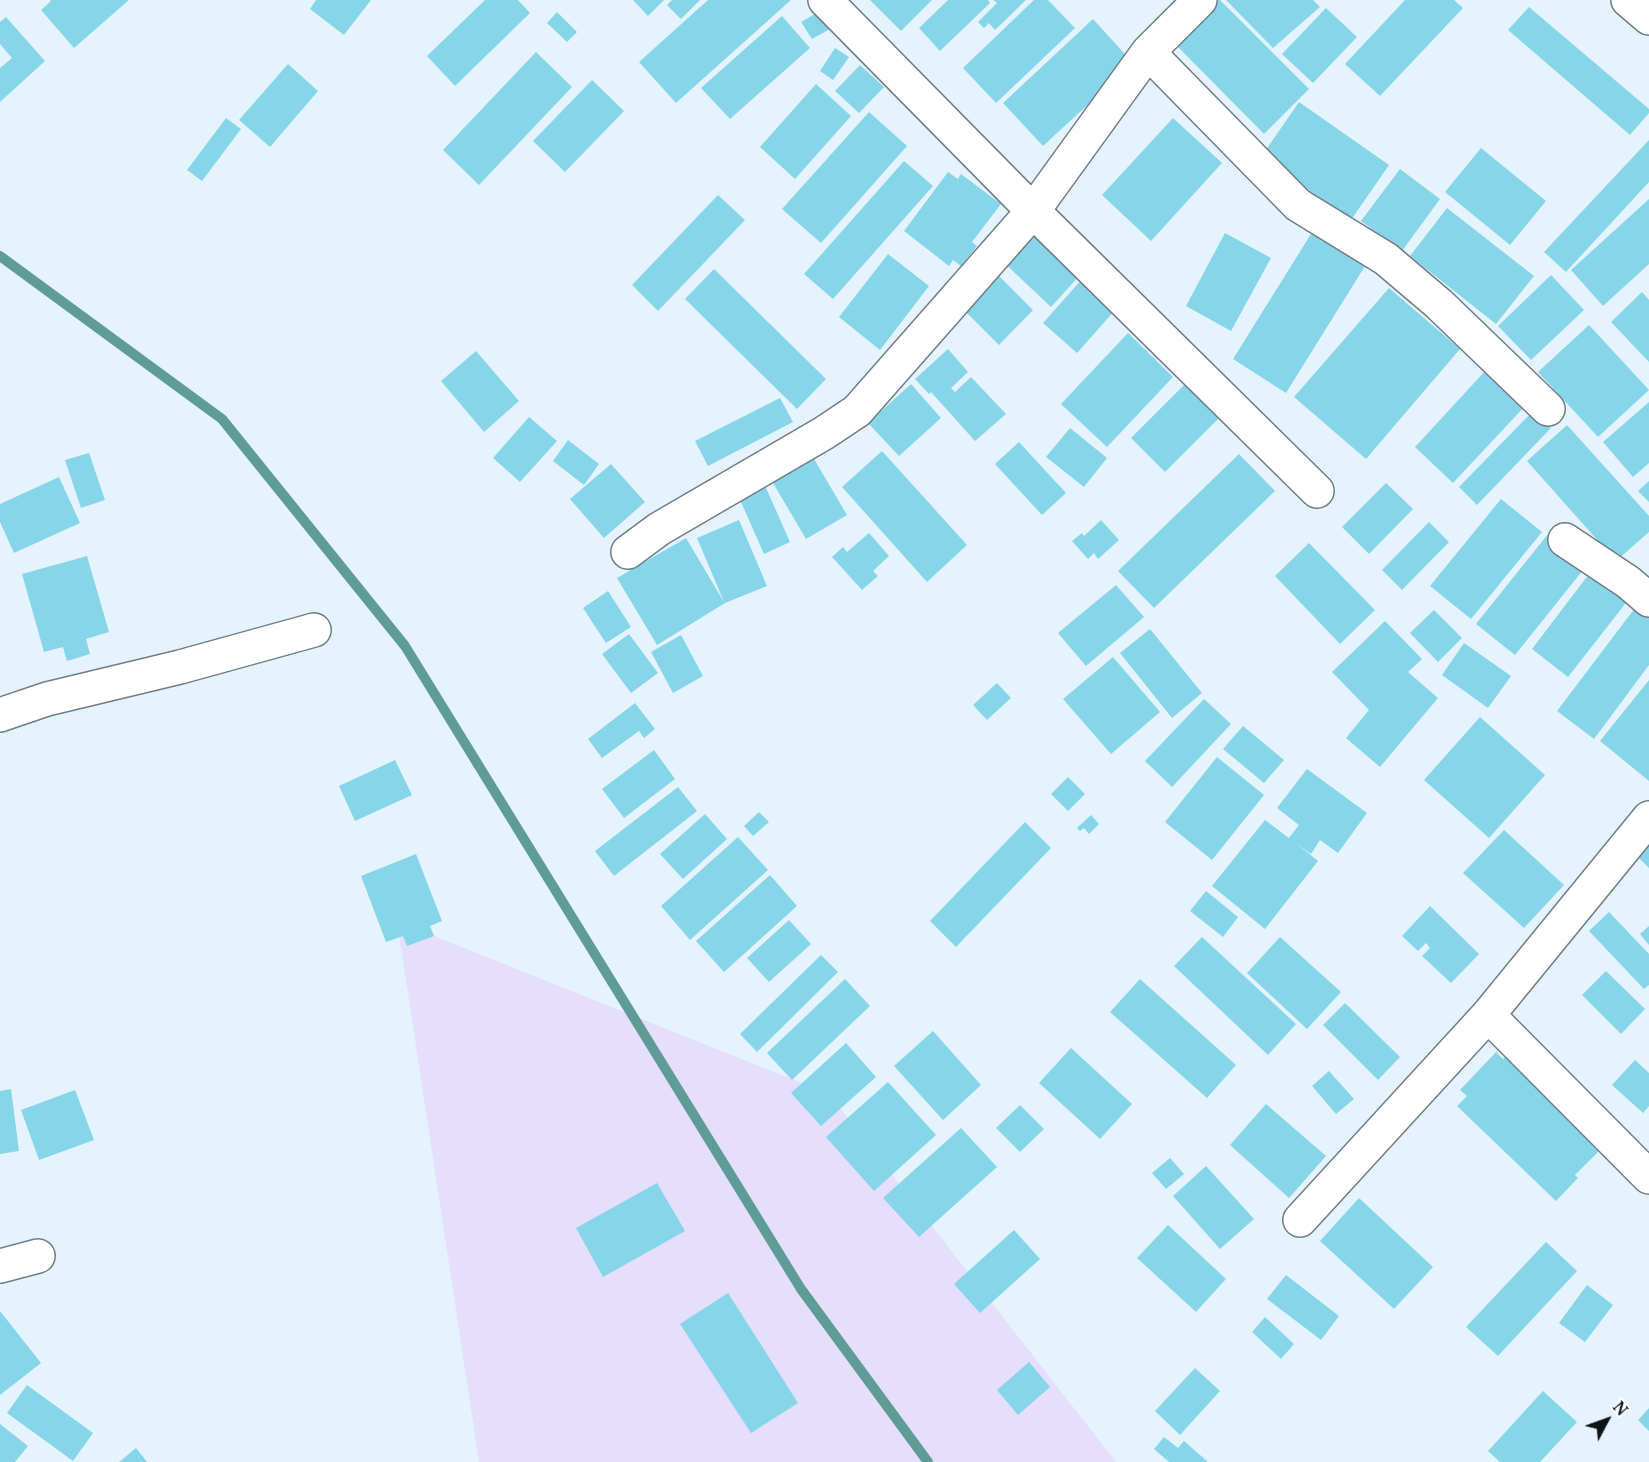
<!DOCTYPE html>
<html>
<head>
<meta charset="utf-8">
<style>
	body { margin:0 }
	#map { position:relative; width:1649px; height:1462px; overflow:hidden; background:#e5f3ff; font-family:"Noto Serif",serif }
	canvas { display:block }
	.north { position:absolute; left:1577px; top:1390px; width:60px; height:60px; -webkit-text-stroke:4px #fefefe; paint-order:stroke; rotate:49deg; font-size:16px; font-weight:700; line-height:24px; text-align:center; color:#0e1317 }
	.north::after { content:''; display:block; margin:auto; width:21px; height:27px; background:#0e1317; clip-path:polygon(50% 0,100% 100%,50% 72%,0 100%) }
</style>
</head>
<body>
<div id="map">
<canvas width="1649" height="1462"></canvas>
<div class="north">N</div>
</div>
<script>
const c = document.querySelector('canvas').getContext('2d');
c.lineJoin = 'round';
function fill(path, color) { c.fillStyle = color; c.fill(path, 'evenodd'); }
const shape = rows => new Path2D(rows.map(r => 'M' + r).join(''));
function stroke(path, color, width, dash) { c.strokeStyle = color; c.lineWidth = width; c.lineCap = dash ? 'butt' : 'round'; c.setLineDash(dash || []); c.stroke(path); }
fill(shape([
	[397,921,829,1094,1116,1462,479,1462]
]), '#e5defd');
stroke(shape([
	[0,256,222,419,405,646,801,1289,928,1462]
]), '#609c97', 10);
fill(shape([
	[50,0,129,0,74,48,41,10,51,1],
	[316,0,371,0,344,35,310,9],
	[485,0,518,0,530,13,455,86,427,56],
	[633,0,664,0,648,16],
	[672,0,700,0,681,19,667,5],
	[708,0,791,0,676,103,639,62],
	[870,0,932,0,901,31],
	[948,0,988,0,990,3,940,51,919,28],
	[993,0,1026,0,995,30,989,23,984,28,978,22,997,3],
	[1034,0,1048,0,1075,28,996,103,963,68],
	[1218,0,1220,0,1309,89,1264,134,1174,43],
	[1226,0,1313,0,1320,7,1273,48],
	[1405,0,1454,0,1463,8,1380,96,1345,64],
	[1529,7,1649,109,1649,113,1630,135,1508,30],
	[1326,8,1357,37,1313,83,1282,54],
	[820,11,830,29,812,39,801,22],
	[557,12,577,32,567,42,547,23],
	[782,16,810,48,730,119,701,88],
	[6,17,45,61,0,102,0,68,12,58,0,44,0,22],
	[1093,19,1133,63,1043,146,1003,103],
	[835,48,849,57,833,80,820,71],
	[536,52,572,87,479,185,443,150],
	[288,64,318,91,270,147,239,120],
	[860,65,884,87,859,113,835,91],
	[592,80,624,111,565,172,533,141],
	[816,84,851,116,795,179,760,147],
	[1299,102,1389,165,1351,220,1261,157],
	[869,112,907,146,821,243,782,209],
	[226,118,241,129,202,181,187,170],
	[1173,118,1222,163,1151,241,1102,195],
	[1649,140,1649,182,1566,272,1544,252],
	[1481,148,1546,201,1510,245,1445,192],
	[904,161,933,186,833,299,804,274],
	[1400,169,1440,199,1402,251,1361,221],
	[948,172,958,179,961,174,1001,204,972,242,977,246,961,266,953,260,949,266,904,231],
	[718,195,745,220,658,311,632,285],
	[1649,199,1649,264,1603,306,1571,270],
	[1447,208,1534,276,1496,324,1410,256],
	[1027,226,1081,274,1051,307,998,257],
	[1225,233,1271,258,1231,331,1186,306],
	[1311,234,1365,266,1286,393,1233,359],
	[888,254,929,286,880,350,839,317],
	[989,266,1033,310,999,345,955,301],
	[714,269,826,379,797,409,685,299],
	[1551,275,1584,310,1531,360,1498,326],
	[1083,278,1117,308,1077,353,1043,323],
	[1389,288,1460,349,1366,459,1294,397],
	[1642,292,1649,300,1649,362,1611,322],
	[1589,325,1649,390,1598,437,1538,372],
	[1128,333,1173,377,1107,447,1061,404],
	[948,349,968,372,951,388,955,392,971,377,1006,414,975,441,931,392,929,394,915,379],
	[476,351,519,401,484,432,441,381],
	[1487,369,1526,405,1453,483,1415,447],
	[911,384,941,418,899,456,868,423],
	[1185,384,1219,418,1165,472,1131,438],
	[780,398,793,422,708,466,695,441],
	[1649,402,1649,463,1633,477,1603,442],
	[1533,411,1551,428,1477,505,1459,487],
	[529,417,557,441,520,482,493,458],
	[1567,425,1649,516,1649,532,1616,561,1527,461],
	[1070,428,1107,458,1084,487,1046,457],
	[568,440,599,464,584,485,553,461],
	[1019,442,1066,493,1042,515,995,464],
	[807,447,847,515,806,539,766,471],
	[882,451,967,545,927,582,842,487],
	[89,453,105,500,81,508,65,460],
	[1239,454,1275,491,1154,608,1118,571],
	[611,464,645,502,604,538,570,499],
	[59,477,80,523,14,553,0,522,0,504],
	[763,481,790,542,764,554,737,493],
	[1649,481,1649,502,1638,491],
	[1386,483,1413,509,1369,554,1342,527],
	[1501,499,1542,532,1471,619,1430,586],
	[739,520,767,586,725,603,657,645,617,578,686,538,724,602,697,538],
	[1101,520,1119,540,1098,559,1094,553,1088,559,1072,541,1082,533,1084,536],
	[1429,522,1449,542,1402,590,1382,570],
	[869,533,889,556,873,571,878,576,862,590,832,557,843,547,847,552],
	[1548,534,1587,565,1515,655,1476,624],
	[1309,543,1375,610,1340,644,1275,576],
	[87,556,109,632,86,639,90,654,67,661,63,647,44,652,22,574],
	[1592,570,1629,599,1568,677,1532,649],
	[1116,585,1144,617,1086,666,1058,633],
	[608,591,631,627,606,643,583,608],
	[1638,604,1649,613,1649,665,1594,739,1557,711],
	[1434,610,1462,638,1438,662,1410,633],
	[1385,621,1422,659,1408,672,1438,698,1380,767,1346,738,1369,710,1332,672],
	[1150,629,1202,693,1172,718,1120,653],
	[629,634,658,673,631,693,602,654],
	[681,635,703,676,673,693,651,652],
	[1464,643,1511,676,1488,708,1442,675],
	[1113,657,1160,712,1111,754,1063,699],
	[1649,680,1649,781,1600,741],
	[997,683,1011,698,987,720,973,705],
	[1204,699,1231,724,1172,787,1145,761],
	[635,703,655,729,644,738,639,731,602,758,588,739],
	[1480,717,1545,775,1489,838,1424,780],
	[1243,726,1284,760,1264,783,1223,749],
	[654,750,675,779,624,818,602,789],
	[1217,757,1264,795,1212,860,1165,822],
	[395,760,412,795,355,821,339,786],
	[1307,769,1367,813,1338,853,1320,840,1311,854,1296,843,1318,861,1265,929,1212,886,1265,820,1289,838,1299,825,1277,808],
	[1068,777,1085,794,1068,811,1051,794],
	[678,787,697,811,614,876,595,851],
	[759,812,769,822,753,836,744,826],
	[705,814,727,839,683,879,660,854],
	[1091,815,1099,824,1089,834,1084,828,1080,831,1077,828],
	[1025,822,1051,848,956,947,930,921],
	[1504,830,1564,885,1524,928,1463,873],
	[738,837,768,870,690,940,661,906],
	[1649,843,1649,868,1637,856],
	[416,854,442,921,430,926,434,936,407,946,403,936,386,942,361,876],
	[770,875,797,906,724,972,696,941],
	[1206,891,1238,917,1223,937,1190,911],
	[1430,906,1479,954,1451,983,1422,956,1430,948,1426,943,1418,951,1402,936],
	[1609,912,1649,954,1649,985,1644,989,1589,931],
	[789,920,811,944,769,982,747,958],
	[1649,926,1649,945,1640,934],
	[1202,937,1296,1024,1268,1055,1174,966],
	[1280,937,1341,992,1307,1029,1247,973],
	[821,955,838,972,757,1052,740,1034],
	[1606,971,1645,1009,1621,1034,1582,995],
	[845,979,870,1006,792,1080,767,1053],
	[1140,979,1236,1065,1207,1098,1110,1012],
	[1345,1003,1400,1057,1378,1080,1323,1025],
	[933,1031,981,1085,943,1120,894,1066],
	[846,1043,876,1077,821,1126,791,1093],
	[1515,1046,1611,1139,1575,1175,1578,1178,1556,1201,1457,1106,1467,1096,1460,1090,1496,1052,1503,1059],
	[1071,1048,1132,1104,1100,1139,1039,1083],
	[1635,1060,1649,1073,1649,1106,1643,1113,1612,1085],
	[1329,1071,1354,1099,1336,1114,1312,1086],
	[888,1082,936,1135,874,1191,826,1137],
	[11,1089,19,1151,0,1154,0,1091],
	[75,1090,94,1140,39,1160,21,1110],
	[1266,1104,1326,1156,1289,1198,1230,1145],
	[1020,1105,1044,1129,1020,1152,996,1128],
	[961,1128,997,1167,919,1237,883,1198],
	[1170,1158,1184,1174,1166,1189,1152,1173],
	[1206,1166,1254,1219,1220,1249,1173,1196],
	[657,1183,685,1231,603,1277,576,1228],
	[1359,1198,1433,1267,1394,1309,1320,1241],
	[1168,1225,1226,1279,1196,1312,1137,1258],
	[1014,1230,1040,1259,980,1313,954,1284],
	[1546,1242,1577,1271,1498,1356,1466,1327],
	[1286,1275,1339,1316,1321,1340,1267,1299],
	[1587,1285,1613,1305,1585,1342,1559,1323],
	[728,1293,798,1403,751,1433,680,1324],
	[0,1311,41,1363,0,1395],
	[1265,1317,1294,1344,1281,1359,1252,1332],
	[1029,1362,1050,1387,1018,1415,997,1390],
	[1195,1368,1220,1391,1180,1435,1155,1411],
	[27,1385,93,1433,73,1461,7,1413],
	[1543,1391,1577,1422,1540,1462,1500,1462,1488,1451],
	[1649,1408,1649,1431,1638,1420],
	[0,1424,28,1446,15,1462,0,1462],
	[1164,1437,1178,1448,1184,1441,1208,1462,1169,1462,1154,1449],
	[136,1448,147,1462,119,1462]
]), '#86d5e8');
const street = shape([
	[825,0,1033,211,1317,491],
	[1148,52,1298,205,1386,259,1439,304,1548,409],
	[1565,540,1628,582,1649,600],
	[628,552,659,529,824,433,857,411,1033,211,1148,52,1200,0],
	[0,715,47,699,180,667,314,630],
	[1488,1015,1649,1177],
	[1300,1220,1488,1015,1649,818],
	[0,1266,38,1256]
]);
const secondary = shape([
	[1628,0,1649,18]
]);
stroke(street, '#707d87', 36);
stroke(secondary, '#707d87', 36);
stroke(street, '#fff', 33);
stroke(secondary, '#fff', 33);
</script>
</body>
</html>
